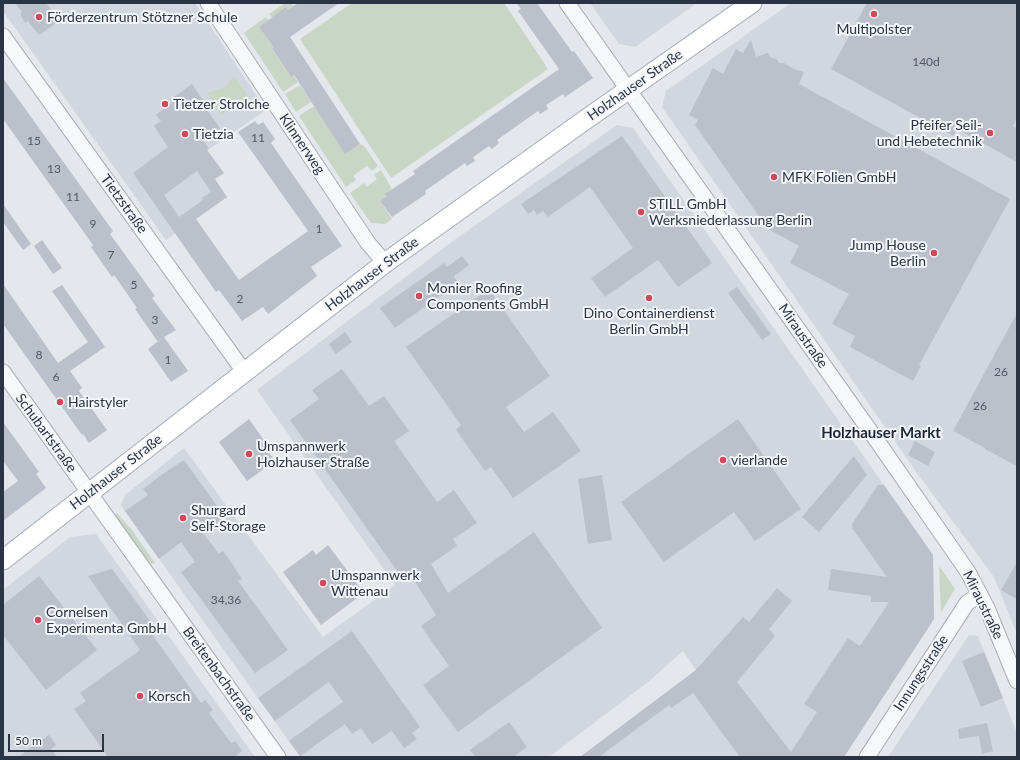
<!DOCTYPE html>
<html>
<head>
<meta charset="utf-8">
<style>
	body { margin:0 }
	#map { position:relative; width:1020px; height:760px; overflow:hidden; background:#e4e7ec; font-family:Lato,sans-serif }
	canvas { display:block }
	.frame { position:absolute; inset:0; border:4px solid #2b3445; pointer-events:none }
	.scale { position:absolute; left:8px; top:734px; width:96px; height:18px; box-sizing:border-box; border:2px solid #2b3445; border-top:0; padding-left:5px; font-size:12px; line-height:14px; white-space:nowrap; color:#2b3445; -webkit-text-stroke:3px #f4f6f9; paint-order:stroke }
</style>
</head>
<body>
<div id="map">
<canvas width="1020" height="760"></canvas>
<div class="frame"></div>
<div class="scale">50 m</div>
</div>
<script>
const c = document.querySelector('canvas').getContext('2d');
c.lineJoin = 'round';
function fill(path, color) { c.fillStyle = color; c.fill(path, 'evenodd'); }
const shape = rows => new Path2D(rows.map(r => 'M' + r).join(''));
function stroke(path, color, width, dash) { c.strokeStyle = color; c.lineWidth = width; c.lineCap = dash ? 'butt' : 'round'; c.setLineDash(dash || []); c.stroke(path); }
function drawText(font, color, halo, rows, align = 'center') {
  c.font = font + ' Lato,sans-serif'; c.lineWidth = 4; c.setLineDash([]); c.textBaseline = 'middle'; c.strokeStyle = halo; c.fillStyle = color; for (const [text, x, y, turn = 0] of rows) {
    c.save(); c.translate(x, y); c.rotate((+turn || 0) * Math.PI / 180); c.textAlign = isNaN(turn) ? turn : align; if (halo) c.strokeText(text, 0, 0); c.fillText(text, 0, 0); c.restore();
  }
}
fill(shape([
	[3,3,195,3,266,110,199,156,227,197,166,240,3,11],
	[590,3,697,3,635,47,619,44],
	[791,3,1017,3,1017,634,994,577,917,473,662,107,666,91],
	[617,125,633,128,933,555,934,619,844,757,580,757,696,670,683,651,648,682,549,757,300,757,125,511,121,505,125,495,184,448,323,637,395,585,257,390,453,241],
	[96,534,255,757,3,757,3,590,70,537],
	[969,635,978,636,1017,733,1017,757,888,757]
]), '#d2d6de');
fill(shape([
	[285,3,291,3,293,6,288,10,286,8,273,19,269,14],
	[352,3,504,3,548,69,391,178,300,39],
	[266,17,268,21,259,27,274,48,272,50,291,77,293,75,298,82,283,92,244,33],
	[234,76,248,96,221,114,207,93,222,88,227,85],
	[300,85,311,102,296,112,285,94],
	[314,106,345,153,360,144,364,146,378,166,372,171,367,166,353,176,356,180,346,187,299,116],
	[381,170,392,189,386,194,387,196,380,201,392,219,385,224,371,223,350,193,364,183,367,187,377,179,374,175],
	[117,513,132,530,155,563,150,564,115,515],
	[940,567,955,589,941,612,939,568]
]), '#c9d6c5');
fill(shape([
	[15,3,46,3,59,21,39,35,28,21,25,23,20,14,22,12],
	[298,3,339,3,290,37,360,144,345,154,294,75,291,77,283,65,272,49,274,48,259,27,286,7,288,10],
	[516,3,537,3,572,52,574,51,593,78,565,97,563,94,546,105,548,109,540,114,538,111,497,140,499,143,492,149,489,146,473,157,475,161,467,166,465,163,425,191,426,194,392,217,380,201,387,196,385,194,415,174,413,171,559,69,518,11,521,9],
	[867,3,1017,3,1017,117,1013,126,1017,129,1017,162,957,129,953,136,831,69],
	[751,40,756,57,768,53,770,57,777,59,779,63,784,63,794,69,804,72,799,84,1010,199,919,365,921,366,913,381,850,347,855,336,832,324,849,294,790,263,799,246,768,229,695,125,698,120,689,115,713,68,723,74,736,49,743,53],
	[3,78,113,231,110,234,155,296,152,298,176,330,164,337,188,371,171,382,148,349,161,339,158,342,135,309,137,308,114,275,112,277,91,247,93,245,3,119],
	[192,84,209,109,207,110,220,128,203,140,209,149,207,150,224,173,215,179,227,197,196,219,239,280,308,231,238,132,255,121,258,125,263,122,275,139,271,143,342,246,311,267,317,276,268,314,263,307,242,321,219,290,216,292,133,173,168,147,154,126,161,121,156,115,172,103,170,100],
	[197,171,211,192,202,198,203,200,179,217,164,195],
	[622,136,712,263,678,287,658,260,605,297,591,278,633,248,590,187,548,217,543,211,537,215,534,210,528,214,521,204],
	[3,204,31,244,23,250,3,222],
	[42,240,62,268,53,274,34,246],
	[462,256,469,265,454,276,458,283,395,328,380,308,444,263,447,267],
	[3,284,58,363,88,342,52,291,62,285,105,347,70,371,82,388,79,391,107,430,89,443,83,434,82,435,3,324],
	[737,287,771,334,762,340,728,293],
	[489,289,550,376,506,407,524,432,553,412,581,451,513,498,491,467,485,471,456,430,461,425,406,347],
	[1017,313,1017,466,985,449,985,448,953,431],
	[345,332,352,342,336,354,329,344],
	[342,369,369,406,384,396,409,431,394,441,437,502,454,490,477,523,453,539,457,546,431,564,448,593,534,532,602,628,458,732,423,685,449,666,421,626,436,615,412,577,405,582,290,420,319,399,312,390],
	[249,419,268,446,265,448,275,461,247,481,219,442],
	[738,419,801,509,755,541,734,512,664,562,621,502],
	[3,422,39,472,36,474,46,488,3,521,3,492,18,481,3,461],
	[915,441,935,452,928,466,908,455],
	[854,456,867,475,819,532,802,517],
	[184,460,225,517,203,533,219,554,223,551,233,565,242,579,238,581,288,650,255,673,181,572,195,562,181,542,159,559,125,511,148,495,143,489,161,475],
	[602,475,612,540,588,544,578,479],
	[878,485,884,485,933,555,934,619,844,757,740,757,693,693,671,708,669,705,599,757,580,757,696,670,743,617,749,622,777,588,792,601,769,629,775,636,737,682,791,752,817,712,804,704,848,638,860,646,889,602,871,602,871,596,828,590,831,569,887,577,852,528,852,524],
	[328,545,364,593,321,625,283,572,313,550,316,555],
	[1017,562,1017,599,1001,590],
	[112,569,151,622,146,626,201,703,205,700,213,710,209,713,231,743,235,741,242,751,234,757,108,757,74,709,86,701,80,693,140,650,88,576],
	[39,576,97,650,46,690,3,635,3,605],
	[352,631,420,727,412,733,417,739,404,748,392,731,372,744,361,728,352,734,345,724,300,756,289,741,343,702,329,682,275,721,258,698],
	[984,652,1003,698,981,707,962,661],
	[509,722,527,747,513,757,475,757,470,750],
	[987,723,993,751,982,754,979,736,959,739,958,729],
	[49,735,56,745,51,749,57,757,18,757]
]), '#bbc0ca');
const minor = shape([
	[208,3,368,243,385,263],
	[567,3,880,445,968,572,987,608,1017,681],
	[3,36,245,373],
	[3,372,278,757],
	[867,757,967,603,980,594]
]);
const major = shape([
	[3,560,385,263,585,120,752,3]
]);
stroke(minor, '#a9aeb7', 17);
stroke(major, '#a3abb8', 21);
stroke(minor, '#f7f8fa', 15);
stroke(major, '#fff', 19);
for (const [x, y, r, color] of [
	[874,14,4,"#d1495b"],
	[39,17,4,"#d1495b"],
	[165,104,4,"#d1495b"],
	[990,133,4,"#d1495b"],
	[185,134,4,"#d1495b"],
	[774,177,4,"#d1495b"],
	[641,212,4,"#d1495b"],
	[934,253,4,"#d1495b"],
	[419,296,4,"#d1495b"],
	[649,298,4,"#d1495b"],
	[60,402,4,"#d1495b"],
	[249,454,4,"#d1495b"],
	[723,460,4,"#d1495b"],
	[183,518,4,"#d1495b"],
	[323,583,4,"#d1495b"],
	[38,620,4,"#d1495b"],
	[140,696,4,"#d1495b"]
]) { const dot = new Path2D(); dot.arc(x, y, r, 0, 2 * Math.PI); c.fillStyle = color; c.fill(dot); stroke(dot, '#f4f6f9', 1.5); }
drawText('12px', '#4f5766', null, [
	["140d",926,62],
	["11",258,138],
	["15",34,141],
	["13",54,169],
	["11",73,197],
	["9",93,224],
	["1",319,229],
	["7",111,255],
	["5",134,285],
	["2",240,299],
	["3",155,320],
	["8",39,355],
	["1",168,360],
	["26",1001,372],
	["6",56,377],
	["26",980,406],
	["34,36",226,600]
]);
drawText('14px', '#2b3445', '#f4f6f9', [
	["Förderzentrum Stötzner Schule",47,17],
	["Multipolster",874,29,"center"],
	["Tietzer Strolche",173,104],
	["Pfeifer Seil-",982,125,"right"],
	["und Hebetechnik",982,141,"right"],
	["Tietzia",193,134],
	["MFK Folien GmbH",782,177],
	["STILL GmbH",649,204],
	["Werksniederlassung Berlin",649,220],
	["Jump House",926,245,"right"],
	["Berlin",926,261,"right"],
	["Monier Roofing",427,288],
	["Components GmbH",427,304],
	["Dino Containerdienst",649,313,"center"],
	["Berlin GmbH",649,329,"center"],
	["Hairstyler",68,402],
	["Umspannwerk",257,446],
	["Holzhauser Straße",257,462],
	["vierlande",731,460],
	["Shurgard",191,510],
	["Self-Storage",191,526],
	["Umspannwerk",331,575],
	["Wittenau",331,591],
	["Cornelsen",46,612],
	["Experimenta GmbH",46,628],
	["Korsch",148,696]
], 'left');
drawText('14px', '#2b3445', '#f4f6f9', [
	["Holzhauser Straße",635,85,-35],
	["Klinnerweg",302,144,56],
	["Tietzstraße",124,204,54],
	["Holzhauser Straße",372,274,-37],
	["Miraustraße",803,336,55],
	["Schubartstraße",46,433,54],
	["Holzhauser Straße",116,472,-38],
	["Miraustraße",983,605,64],
	["Innungsstraße",921,673,-57],
	["Breitenbachstraße",219,674,54]
]);
drawText('bold 15px', '#1d2536', '#f4f6f9', [
	["Holzhauser Markt",881,433]
]);
</script>
</body>
</html>
